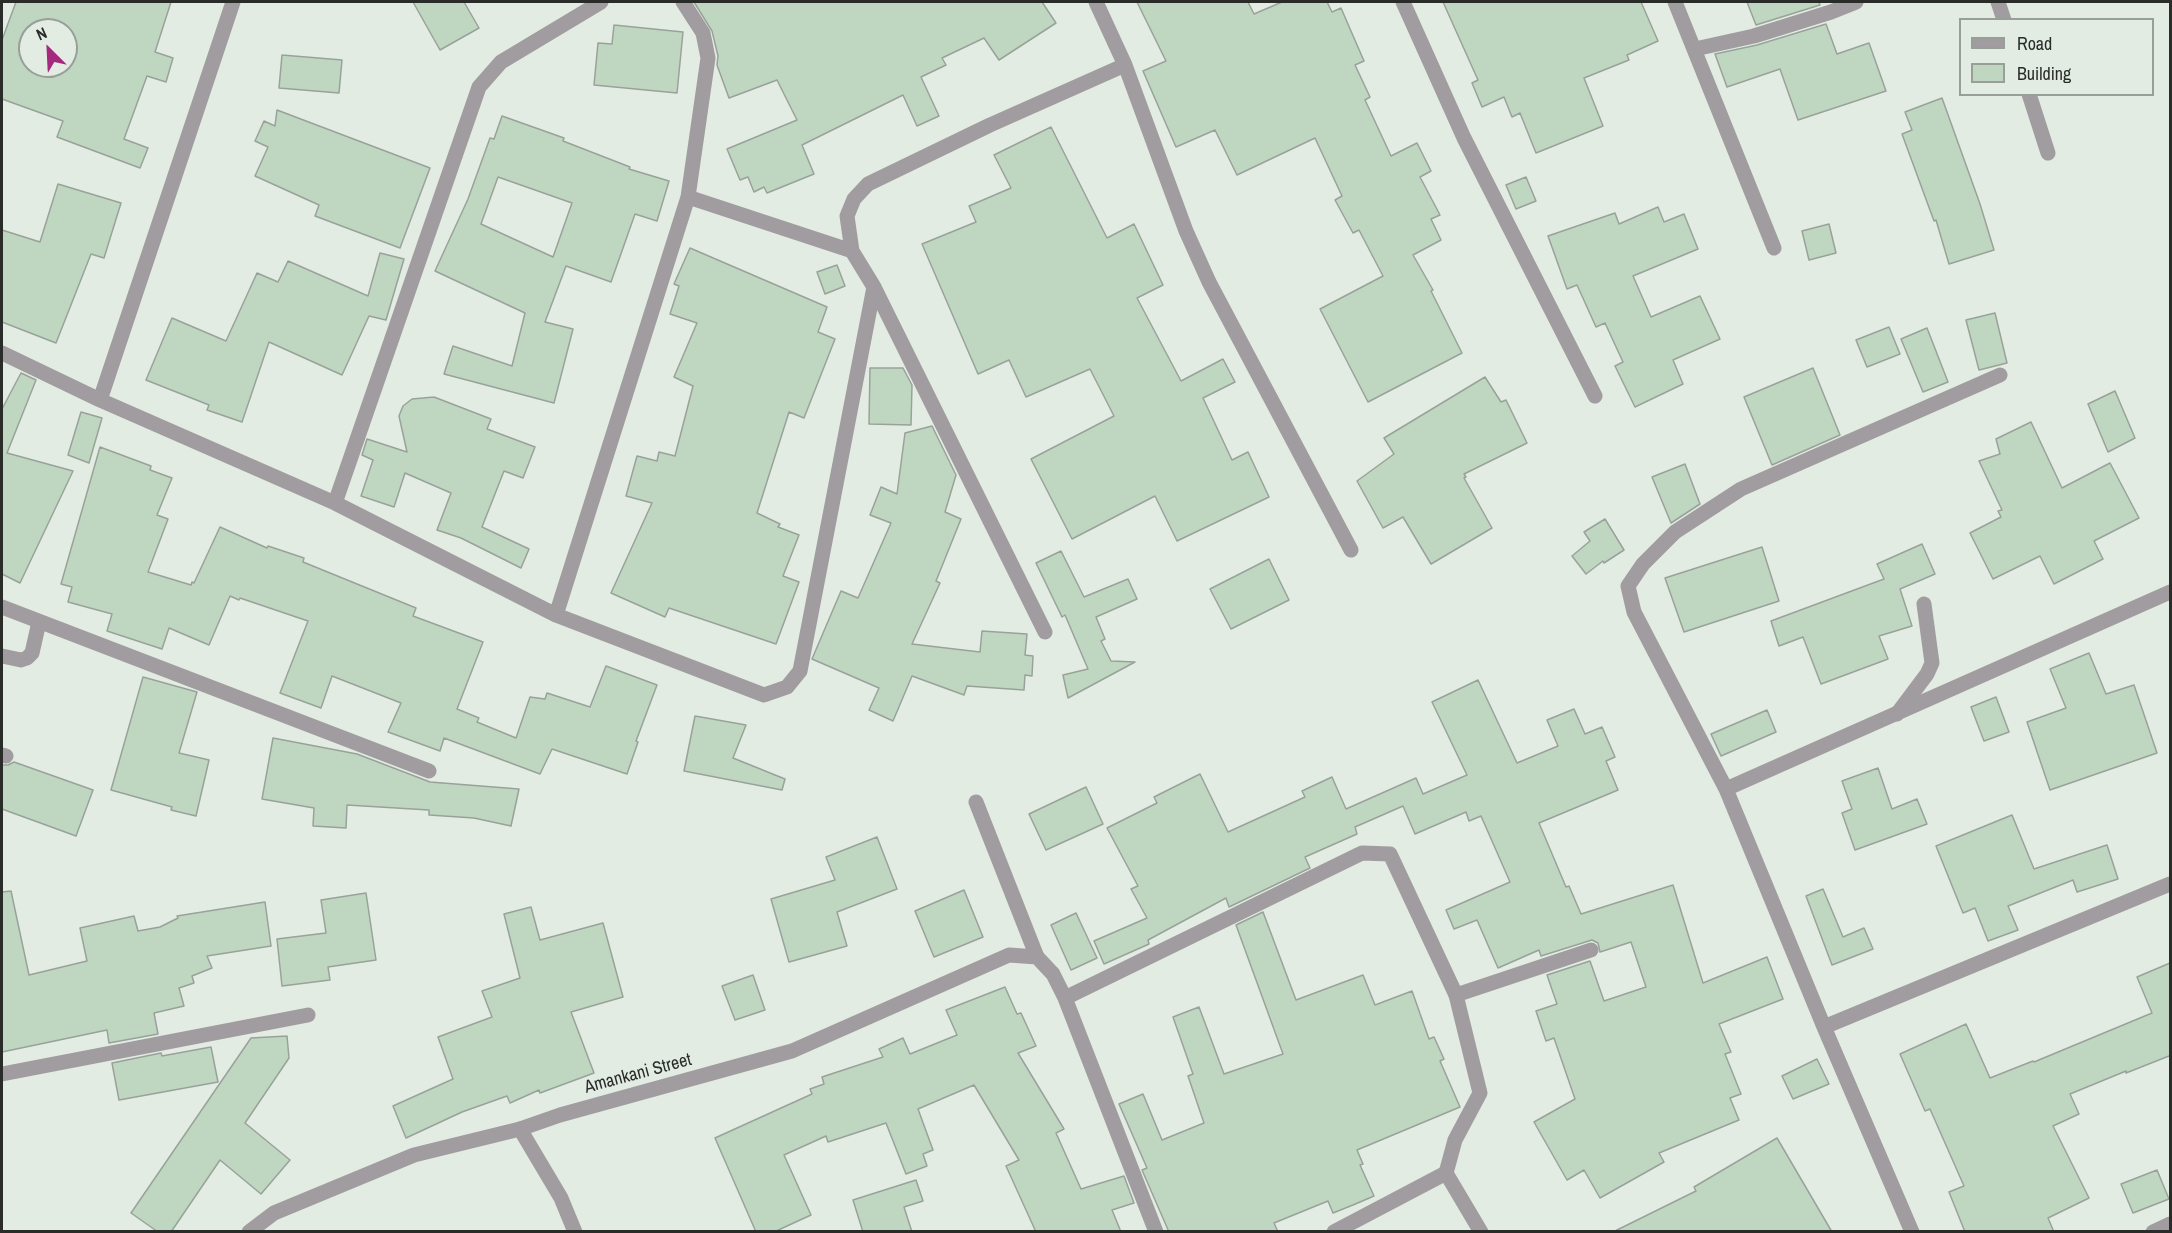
<!DOCTYPE html>
<html>
<head>
<meta charset="utf-8">
<style>
	body { margin:0 }
	#map { position:relative; width:2172px; height:1233px; overflow:hidden; background:#e2ece3; font-family:"Archivo Narrow",sans-serif }
	canvas { display:block }
	.frame { position:absolute; inset:0; border:3px solid #292c29; pointer-events:none }
	.legend { position:absolute; left:1959px; top:18px; width:195px; height:78px; box-sizing:border-box; background:#e2ece3; border:2px solid #989f99; margin:0; padding:8px 10px; list-style:none; font-size:18px; color:#292c29 }
	.legend li { display:flex; align-items:center; gap:12px; height:30px }
	.legend b { width:30px; border:2px solid #989f99 }
	.north { position:absolute; left:18px; top:18px; width:60px; height:60px; box-sizing:border-box; background:#e2ece3; border:2px solid #989f99; border-radius:50%; rotate:336deg; font-size:16px; font-weight:700; line-height:24px; text-align:center; color:#292c29 }
	.north::after { content:''; display:block; margin:auto; width:21px; height:27px; background:#a4297f; clip-path:polygon(50% 0,100% 100%,50% 72%,0 100%) }
</style>
</head>
<body>
<div id="map">
<canvas width="2172" height="1233"></canvas>
<div class="frame"></div>
<ul class="legend">
<li><b style="height:8px;background:#a19c9f"></b>Road</li>
<li><b style="height:16px;background:#bfd7c1"></b>Building</li>
</ul>
<div class="north">N</div>
</div>
<script>
const c = document.querySelector('canvas').getContext('2d');
c.lineJoin = 'round';
function fill(path, color) { c.fillStyle = color; c.fill(path, 'evenodd'); }
const shape = rows => new Path2D(rows.map(r => 'M' + r).join(''));
function stroke(path, color, width, dash) { c.strokeStyle = color; c.lineWidth = width; c.lineCap = dash ? 'butt' : 'round'; c.setLineDash(dash || []); c.stroke(path); }
function drawText(font, color, halo, rows, align = 'center') {
  c.font = font + ' "Archivo Narrow",sans-serif'; c.lineWidth = 4.5; c.setLineDash([]); c.textBaseline = 'middle'; c.strokeStyle = halo; c.fillStyle = color; for (const [text, x, y, turn = 0] of rows) {
    c.save(); c.translate(x, y); c.rotate((+turn || 0) * Math.PI / 180); c.textAlign = isNaN(turn) ? turn : align; if (halo) c.strokeText(text, 0, 0); c.fillText(text, 0, 0); c.restore();
  }
}
const building = shape([
	[16,2,171,2,155,52,173,58,166,82,147,76,124,139,148,148,140,168,57,137,63,121,2,99,2,40,16,2],
	[30,30,66,30,66,66,30,66,30,30],
	[413,2,464,2,479,28,440,50,413,2],
	[694,2,1042,2,1056,23,999,60,984,38,942,58,946,65,921,77,939,116,917,126,903,95,802,145,814,174,767,193,764,187,754,192,748,177,740,180,727,149,797,120,777,80,729,98,717,65,718,56,712,31,694,2],
	[1137,2,1248,2,1254,14,1282,2,1327,2,1332,12,1341,8,1364,61,1355,65,1370,97,1365,100,1391,156,1417,143,1431,171,1420,177,1440,215,1431,219,1441,240,1413,255,1433,290,1431,291,1462,353,1368,402,1320,309,1383,276,1359,230,1353,233,1335,200,1342,196,1315,138,1237,175,1215,130,1176,147,1143,71,1166,61,1137,2],
	[1443,2,1641,2,1658,41,1627,55,1629,60,1584,78,1603,126,1536,153,1520,113,1512,117,1504,97,1482,107,1472,83,1478,80,1443,2],
	[1747,2,1819,2,1820,5,1756,25,1747,2],
	[1826,24,1837,54,1869,43,1886,91,1798,120,1780,69,1727,87,1715,54,1757,45,1826,24],
	[614,25,683,32,677,93,594,85,598,43,612,44,614,25],
	[282,55,342,60,339,93,279,88,282,55],
	[1942,98,1980,204,1994,250,1949,264,1936,220,1934,221,1902,134,1912,130,1905,112,1942,98],
	[277,110,430,168,400,248,315,216,319,205,255,176,268,147,255,141,264,121,275,126,277,110],
	[502,116,564,138,563,141,630,167,629,169,669,181,657,221,635,214,611,282,566,266,545,322,573,329,554,403,444,374,453,346,512,366,525,313,435,271,468,199,490,138,494,139,502,116],
	[498,177,572,203,553,257,481,224,498,177],
	[1051,127,1107,238,1134,224,1163,285,1137,298,1181,381,1223,359,1235,382,1203,398,1232,460,1248,452,1269,497,1177,541,1155,496,1072,539,1031,459,1114,416,1090,369,1026,397,1009,360,978,374,922,244,976,222,969,206,1011,188,994,155,1051,127],
	[1526,177,1536,201,1516,209,1506,185,1526,177],
	[58,184,121,203,104,258,91,254,56,343,2,322,2,230,40,242,58,184],
	[1658,207,1664,222,1684,214,1698,249,1633,276,1651,317,1700,296,1720,339,1673,360,1683,384,1635,407,1615,366,1623,362,1605,323,1596,327,1577,285,1567,289,1548,236,1615,213,1619,224,1658,207],
	[1829,224,1836,253,1809,260,1802,231,1829,224],
	[690,248,827,307,818,332,835,339,804,418,789,412,757,513,780,524,778,527,799,535,783,576,799,582,776,644,669,608,665,617,611,593,652,503,626,496,637,456,657,461,659,452,675,456,693,386,674,377,697,323,670,314,679,286,674,284,690,248],
	[380,253,404,259,386,320,369,316,342,375,269,342,242,422,207,410,209,405,146,380,172,318,226,341,257,273,278,282,288,261,368,296,380,253],
	[837,265,845,286,825,294,817,272,837,265],
	[1995,313,2007,363,1979,370,1966,320,1995,313],
	[1889,327,1900,354,1867,367,1856,340,1889,327],
	[1927,328,1948,382,1923,392,1901,339,1927,328],
	[870,368,903,368,912,385,911,425,869,424,870,368],
	[1813,368,1840,435,1772,465,1744,397,1813,368],
	[21,373,36,380,7,453,73,471,20,583,2,574,2,409,21,373],
	[1485,377,1501,402,1506,400,1527,443,1464,474,1466,477,1464,478,1492,528,1431,564,1403,517,1383,528,1357,481,1394,454,1384,438,1485,377],
	[2115,391,2135,438,2108,452,2088,404,2115,391],
	[434,397,491,419,487,429,535,447,523,478,504,471,482,527,529,549,521,568,461,538,437,530,451,493,405,473,394,507,361,496,373,460,362,455,367,439,407,452,399,416,403,406,412,399,434,397],
	[81,412,102,418,89,463,68,455,81,412],
	[2031,422,2062,488,2110,463,2139,518,2094,541,2103,559,2054,584,2040,556,1993,579,1970,533,2001,517,1998,511,2002,510,1979,461,2000,454,1996,439,2031,422],
	[932,426,956,475,945,512,961,519,936,581,940,583,912,644,980,652,982,631,1027,634,1025,655,1033,656,1032,676,1025,675,1024,690,967,686,964,695,912,676,893,721,869,710,879,688,812,659,841,591,858,598,891,523,870,515,881,487,897,494,905,433,932,426],
	[100,447,151,466,150,470,172,478,157,515,168,519,148,572,191,585,192,582,194,583,220,527,267,548,268,546,304,558,303,562,416,608,413,616,483,642,457,709,479,718,477,722,516,738,530,697,545,699,547,693,590,707,606,666,657,685,636,741,638,742,627,774,552,749,540,774,444,738,440,751,388,732,401,703,332,676,321,708,280,693,308,621,240,598,239,600,230,596,209,645,169,628,162,649,107,631,112,614,68,602,72,587,61,584,100,447],
	[1685,464,1700,504,1671,523,1652,477,1685,464],
	[1605,519,1624,550,1604,563,1603,561,1586,574,1572,556,1590,541,1584,532,1605,519],
	[1922,544,1935,574,1900,589,1912,626,1879,636,1888,659,1821,684,1803,637,1779,646,1771,621,1884,579,1877,564,1922,544],
	[1762,547,1779,601,1684,632,1665,578,1762,547],
	[1061,551,1084,597,1128,579,1137,599,1096,617,1105,639,1101,641,1111,661,1135,662,1068,698,1063,675,1088,669,1065,615,1062,617,1036,563,1061,551],
	[1269,559,1289,600,1231,629,1210,589,1269,559],
	[2089,653,2106,694,2134,685,2157,753,2050,790,2027,722,2066,708,2050,669,2089,653],
	[143,677,197,692,179,753,209,760,196,816,171,810,172,807,111,790,143,677],
	[1478,680,1517,763,1558,746,1547,720,1574,709,1585,734,1602,727,1615,757,1606,761,1618,790,1539,823,1566,887,1569,886,1581,914,1673,885,1703,983,1767,957,1783,999,1719,1024,1731,1052,1725,1054,1741,1094,1730,1098,1739,1120,1659,1153,1664,1162,1600,1198,1584,1170,1567,1180,1534,1122,1575,1099,1554,1038,1546,1041,1536,1011,1557,1004,1547,975,1590,961,1604,1001,1646,987,1631,942,1600,952,1598,943,1592,940,1541,956,1539,950,1498,968,1477,920,1454,929,1446,910,1510,882,1481,816,1469,821,1466,812,1415,834,1403,806,1355,827,1357,834,1305,857,1310,868,1229,907,1226,898,1148,940,1149,944,1104,964,1094,941,1147,918,1131,889,1138,886,1107,828,1157,803,1154,797,1200,774,1228,832,1305,797,1302,791,1332,777,1346,809,1416,778,1423,794,1467,775,1432,702,1478,680],
	[1996,697,2009,732,1984,741,1971,707,1996,697],
	[1767,710,1776,732,1721,756,1711,734,1767,710],
	[695,716,746,725,733,758,785,779,782,790,684,771,695,716],
	[273,738,357,754,430,782,519,789,511,826,474,818,429,815,429,810,347,805,346,828,313,826,314,808,262,799,273,738],
	[14,762,93,790,76,836,2,809,2,765,8,765,14,762],
	[1878,768,1892,809,1917,799,1927,824,1855,850,1842,813,1852,809,1842,781,1878,768],
	[1086,787,1103,824,1046,850,1029,814,1086,787],
	[2012,815,2034,869,2107,845,2118,879,2077,892,2073,880,2008,906,2018,930,1988,941,1975,908,1963,913,1936,846,2012,815],
	[877,837,897,889,837,912,847,946,789,962,771,899,835,880,826,857,877,837],
	[1823,889,1843,937,1864,928,1873,949,1832,965,1806,896,1823,889],
	[964,890,983,937,934,957,915,911,964,890],
	[11,891,29,975,87,961,80,928,134,916,138,931,160,927,178,918,177,916,265,902,271,946,207,956,212,968,192,976,194,983,179,988,184,1006,154,1013,158,1034,109,1043,107,1030,2,1052,2,892,11,891],
	[366,893,376,960,328,967,330,980,282,986,277,939,326,933,321,900,366,893],
	[531,907,540,940,603,923,623,997,571,1012,594,1073,540,1093,539,1090,510,1103,507,1096,462,1112,406,1138,393,1106,453,1079,438,1037,492,1017,482,991,520,978,504,914,531,907],
	[1263,912,1296,1000,1363,975,1375,1005,1412,991,1429,1039,1434,1037,1444,1059,1440,1061,1460,1107,1357,1150,1363,1164,1360,1165,1374,1196,1353,1205,1333,1213,1328,1201,1274,1223,1278,1232,1169,1232,1142,1170,1147,1168,1119,1104,1143,1094,1162,1140,1204,1123,1188,1076,1193,1074,1173,1017,1199,1007,1224,1074,1283,1054,1236,925,1263,912],
	[1076,913,1097,958,1071,970,1051,925,1076,913],
	[2170,963,2170,1058,2169,1056,2126,1073,2126,1071,2070,1094,2079,1114,2053,1126,2089,1198,2048,1218,2054,1232,1965,1232,1949,1192,1964,1186,1930,1109,1925,1111,1900,1054,1966,1024,1990,1078,2033,1061,2034,1062,2152,1013,2137,977,2170,963],
	[753,975,765,1010,735,1020,722,986,753,975],
	[1005,987,1017,1014,1021,1013,1036,1046,1018,1053,1064,1129,1056,1133,1081,1189,1124,1176,1134,1203,1112,1210,1121,1232,1036,1232,1006,1166,1019,1160,974,1085,918,1109,933,1150,923,1154,927,1166,906,1174,886,1123,828,1142,826,1136,784,1155,811,1215,774,1232,756,1232,715,1138,812,1094,810,1089,824,1084,822,1077,883,1057,879,1049,903,1038,910,1054,957,1035,946,1010,1005,987],
	[287,1036,289,1058,245,1123,290,1160,261,1194,220,1160,171,1232,158,1232,131,1213,251,1038,287,1036],
	[211,1047,218,1082,119,1100,112,1063,161,1053,162,1056,211,1047],
	[1817,1059,1829,1084,1793,1099,1782,1076,1817,1059],
	[1777,1138,1832,1232,1613,1232,1696,1191,1694,1187,1777,1138],
	[2157,1170,2169,1199,2133,1213,2121,1184,2157,1170],
	[916,1180,923,1201,904,1207,912,1232,863,1232,853,1200,916,1180]
]);
fill(building, '#bfd7c1');
stroke(building, '#99a29a', 1.5);
stroke(shape([
	[2,656,21,660,27,658,32,653,39,622],
	[1897,714,1927,674,1932,663,1924,604],
	[2,755,6,756],
	[976,802,1037,957],
	[1456,995,1591,950],
	[520,1129,561,1198,575,1232],
	[1334,1232,1446,1173]
]), '#a19c9f', 15);
stroke(shape([
	[1096,2,1125,65,1186,231,1209,282,1351,550],
	[1403,2,1464,138,1595,396],
	[1675,2,1774,248],
	[1998,2,2004,20],
	[1695,49,1754,36,1831,12,1856,2],
	[2029,94,2048,153],
	[688,197,852,251,874,287,1045,632],
	[852,251,847,216,854,199,868,184,990,125,1125,65],
	[2,353,100,400,335,503,556,615,764,695,787,687,800,671,874,287],
	[100,400,233,2],
	[335,503,479,87,501,62,601,2],
	[2,607,429,771],
	[556,615,688,197,708,58,703,33,683,2],
	[1726,789,2170,592],
	[1065,998,1362,853,1390,854,1456,995,1480,1093,1455,1140,1446,1173,1481,1232],
	[1824,1027,2170,884],
	[2,1074,308,1015],
	[249,1232,274,1213,414,1155,520,1129,560,1115,792,1051,1009,955,1037,957,1053,974,1065,998,1156,1232],
	[1912,1232,1824,1027,1726,789,1634,612,1628,586,1643,564,1675,532,1741,489,2000,375],
	[2153,1232,2170,1224]
]), '#a19c9f', 15);
drawText('18px', '#292c29', '#e2ece3', [
	["Amankani Street",638,1074,-15]
]);
</script>
</body>
</html>
